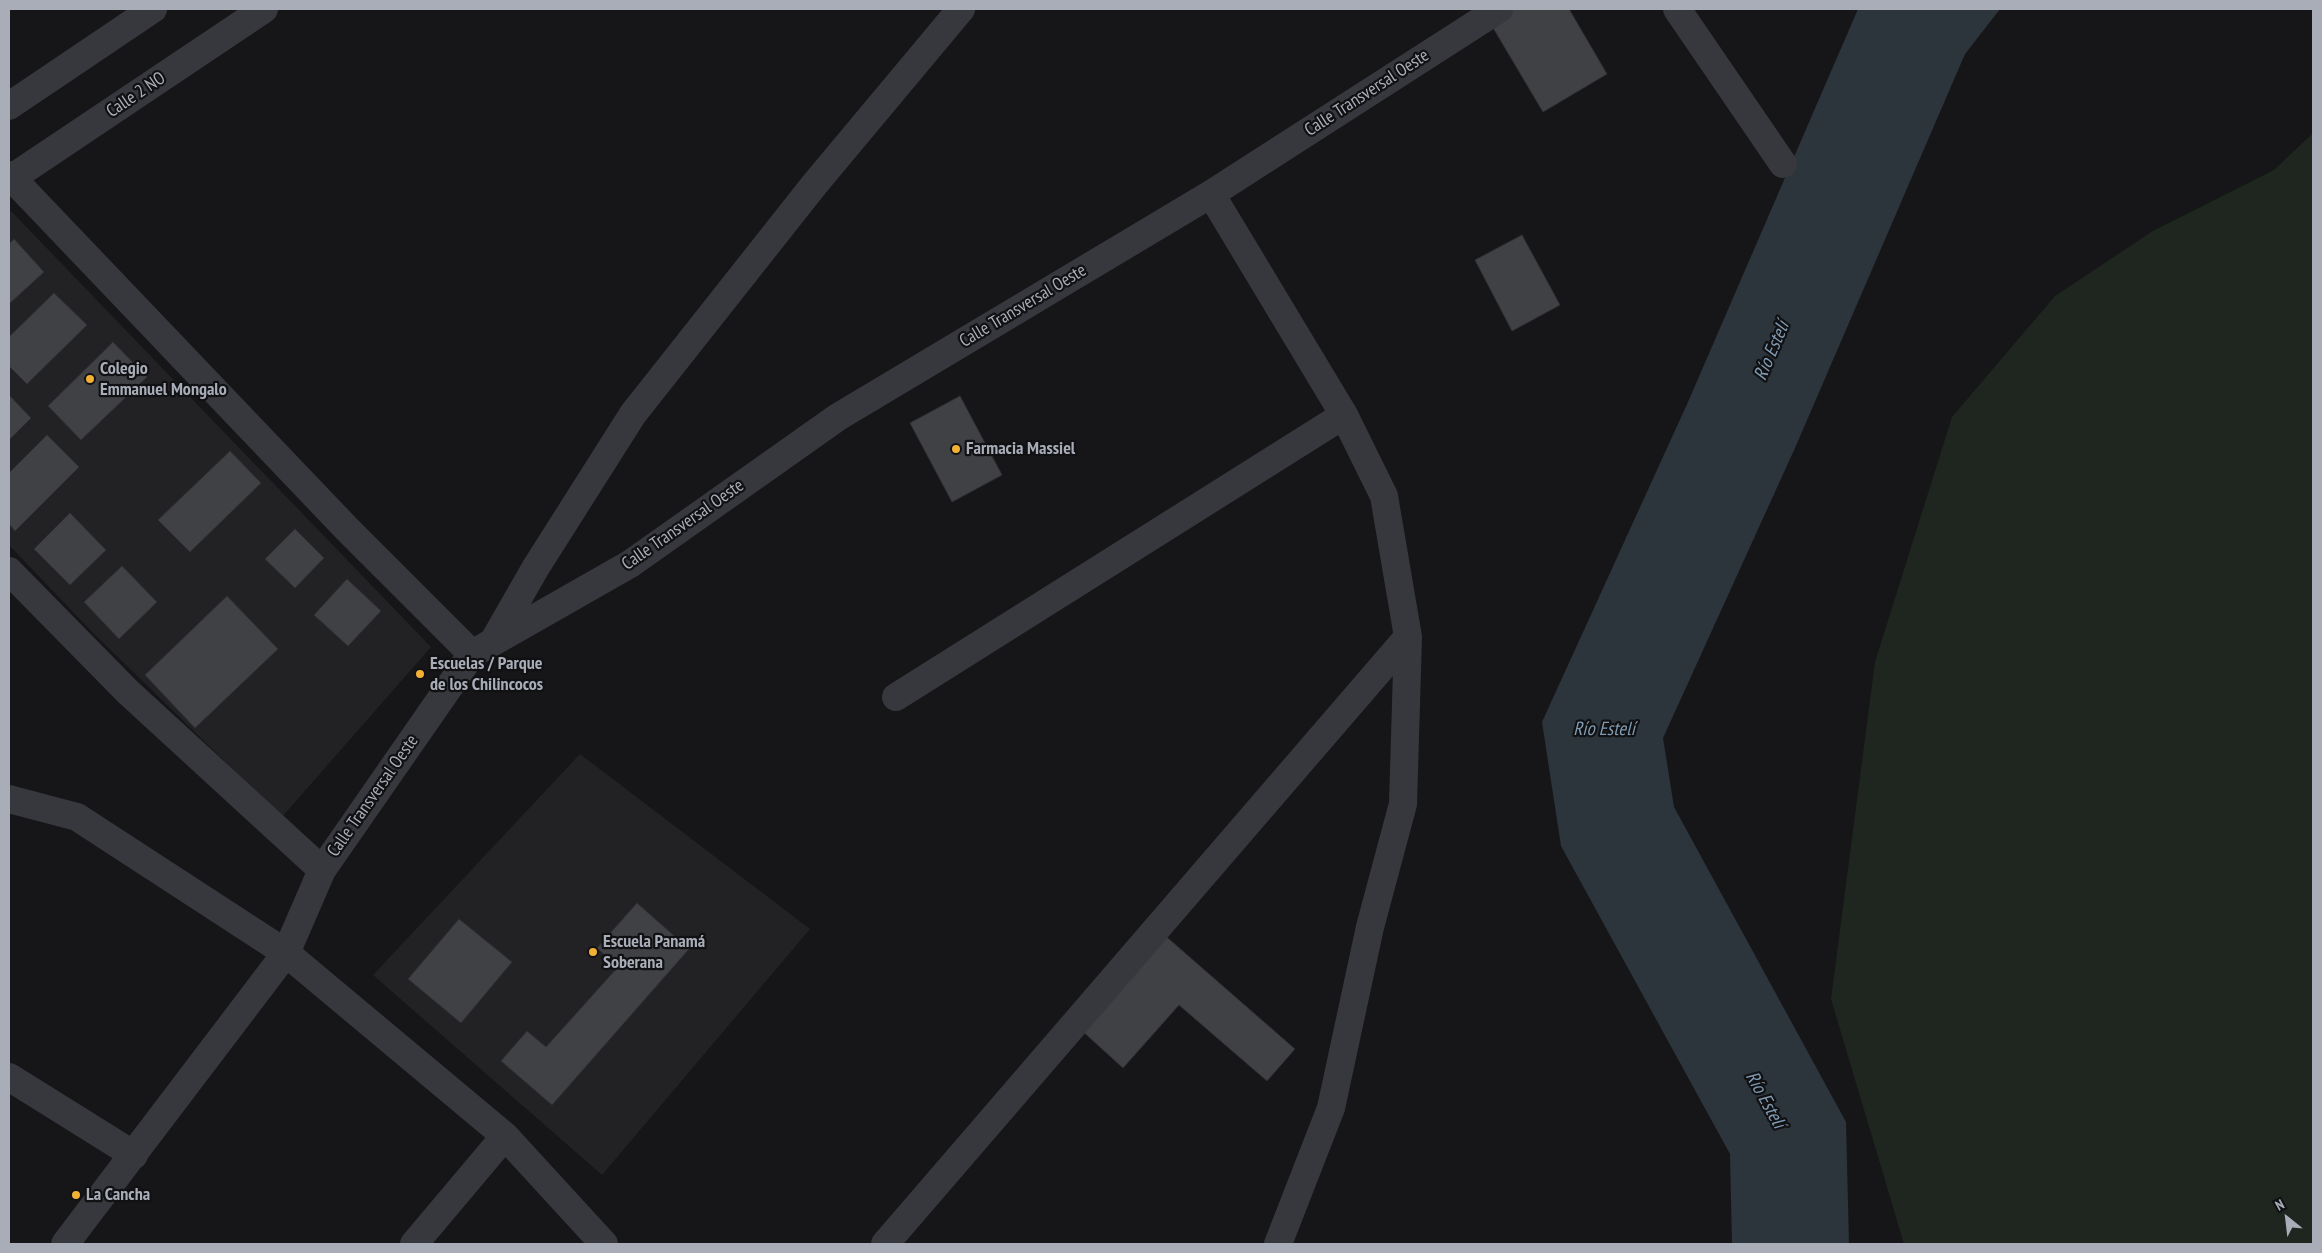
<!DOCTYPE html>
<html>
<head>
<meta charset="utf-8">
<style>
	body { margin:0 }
	#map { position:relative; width:2322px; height:1253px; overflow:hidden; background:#161618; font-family:"PT Sans Narrow",sans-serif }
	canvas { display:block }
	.frame { position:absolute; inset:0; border:10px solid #a8adb8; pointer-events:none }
	.north { position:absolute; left:2262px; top:1193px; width:50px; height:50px; -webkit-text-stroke:4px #111113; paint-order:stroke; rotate:331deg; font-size:14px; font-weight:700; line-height:20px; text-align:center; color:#a8adb8 }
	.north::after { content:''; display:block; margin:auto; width:18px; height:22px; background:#a8adb8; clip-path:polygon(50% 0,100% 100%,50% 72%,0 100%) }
</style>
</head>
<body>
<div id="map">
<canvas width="2322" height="1253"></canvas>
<div class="frame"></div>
<div class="north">N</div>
</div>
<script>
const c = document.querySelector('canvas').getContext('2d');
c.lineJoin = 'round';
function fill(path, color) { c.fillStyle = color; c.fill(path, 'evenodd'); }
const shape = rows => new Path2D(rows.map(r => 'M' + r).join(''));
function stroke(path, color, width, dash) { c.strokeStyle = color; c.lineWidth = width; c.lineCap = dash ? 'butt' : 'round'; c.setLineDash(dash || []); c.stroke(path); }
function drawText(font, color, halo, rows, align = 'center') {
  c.font = font + ' "PT Sans Narrow",sans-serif'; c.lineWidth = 4.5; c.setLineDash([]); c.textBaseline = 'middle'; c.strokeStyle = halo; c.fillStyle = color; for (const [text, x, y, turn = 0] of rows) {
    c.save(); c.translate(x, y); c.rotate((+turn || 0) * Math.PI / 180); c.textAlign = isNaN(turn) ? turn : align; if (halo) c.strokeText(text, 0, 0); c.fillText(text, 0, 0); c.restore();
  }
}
fill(shape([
	[11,211,431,647,282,817,92,632,9,545,9,212],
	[580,754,810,929,602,1175,373,975]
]), '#222225');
fill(shape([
	[2313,133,2313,1244,1904,1244,1831,999,1875,662,1952,417,2055,296,2153,231,2274,170]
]), '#1e261f');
fill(shape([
	[1858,9,2000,9,1965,54,1795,448,1663,738,1674,807,1846,1122,1849,1244,1732,1244,1730,1154,1561,846,1542,722,1688,402]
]), '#2c353c');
const building = shape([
	[1511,9,1569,9,1607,74,1543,112,1489,21,1511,9],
	[1522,235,1560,305,1512,331,1475,260,1522,235],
	[14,239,44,272,9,304,9,244,14,239],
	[54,293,87,325,27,384,9,366,9,337,54,293],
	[113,342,147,377,81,440,48,406,113,342],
	[9,395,31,418,9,440,9,395],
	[960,396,1002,475,952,502,910,423,960,396],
	[47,435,79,467,15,531,9,524,9,473,47,435],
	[230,451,261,483,190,552,158,520,230,451],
	[70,513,106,550,70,585,34,549,70,513],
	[295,529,324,558,295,588,265,559,295,529],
	[122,566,157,602,119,639,84,602,122,566],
	[347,579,381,611,348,646,314,615,347,579],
	[227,596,278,649,195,728,145,675,227,596],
	[637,903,689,949,552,1105,501,1061,527,1031,546,1047,618,967,597,948,637,903],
	[459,919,512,962,461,1023,408,979,459,919],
	[1162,933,1295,1049,1267,1081,1179,1005,1123,1068,1079,1028,1162,933]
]);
fill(building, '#404145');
stroke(building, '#303034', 1);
stroke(shape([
	[1677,9,1783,164],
	[9,106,153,9],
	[9,175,348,530,472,654],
	[9,180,264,9],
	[1211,194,1344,415,1384,496,1408,637,1403,804,1370,927,1331,1108,1278,1244],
	[9,571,128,692,322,870],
	[493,642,536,567,633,414,814,185,961,9],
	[896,697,1344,415],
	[9,799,77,817,286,953,505,1136,604,1244],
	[9,1077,134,1155],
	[65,1244,286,953,322,870,472,654,630,564,838,417,1211,194,1499,9],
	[414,1244,505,1136],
	[885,1244,1408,637]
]), '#37383d', 28);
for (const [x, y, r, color] of [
	[90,379,5,"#f2b134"],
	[956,449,5,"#f2b134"],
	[420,674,5,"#f2b134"],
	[593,952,5,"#f2b134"],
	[76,1195,5,"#f2b134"]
]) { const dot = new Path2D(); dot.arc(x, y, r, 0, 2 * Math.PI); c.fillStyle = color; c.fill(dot); stroke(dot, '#111113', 2); }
drawText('18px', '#a8adb8', '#111113', [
	["Calle Transversal Oeste",1367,93,-33],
	["Calle 2 NO",136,95,-34],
	["Calle Transversal Oeste",1023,306,-31],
	["Calle Transversal Oeste",683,525,-35],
	["Calle Transversal Oeste",373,796,-55]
]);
drawText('bold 18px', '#a8adb8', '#111113', [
	["Colegio",100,369],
	["Emmanuel Mongalo",100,390],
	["Farmacia Massiel",966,449],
	["Escuelas / Parque",430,664],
	["de los Chilincocos",430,685],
	["Escuela Panamá",603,942],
	["Soberana",603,963],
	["La Cancha",86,1195]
], 'left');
drawText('italic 19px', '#7f9bb3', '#111113', [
	["Río Estelí",1772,351,-67],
	["Río Estelí",1604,730],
	["Río Estelí",1765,1100,61]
]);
</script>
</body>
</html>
